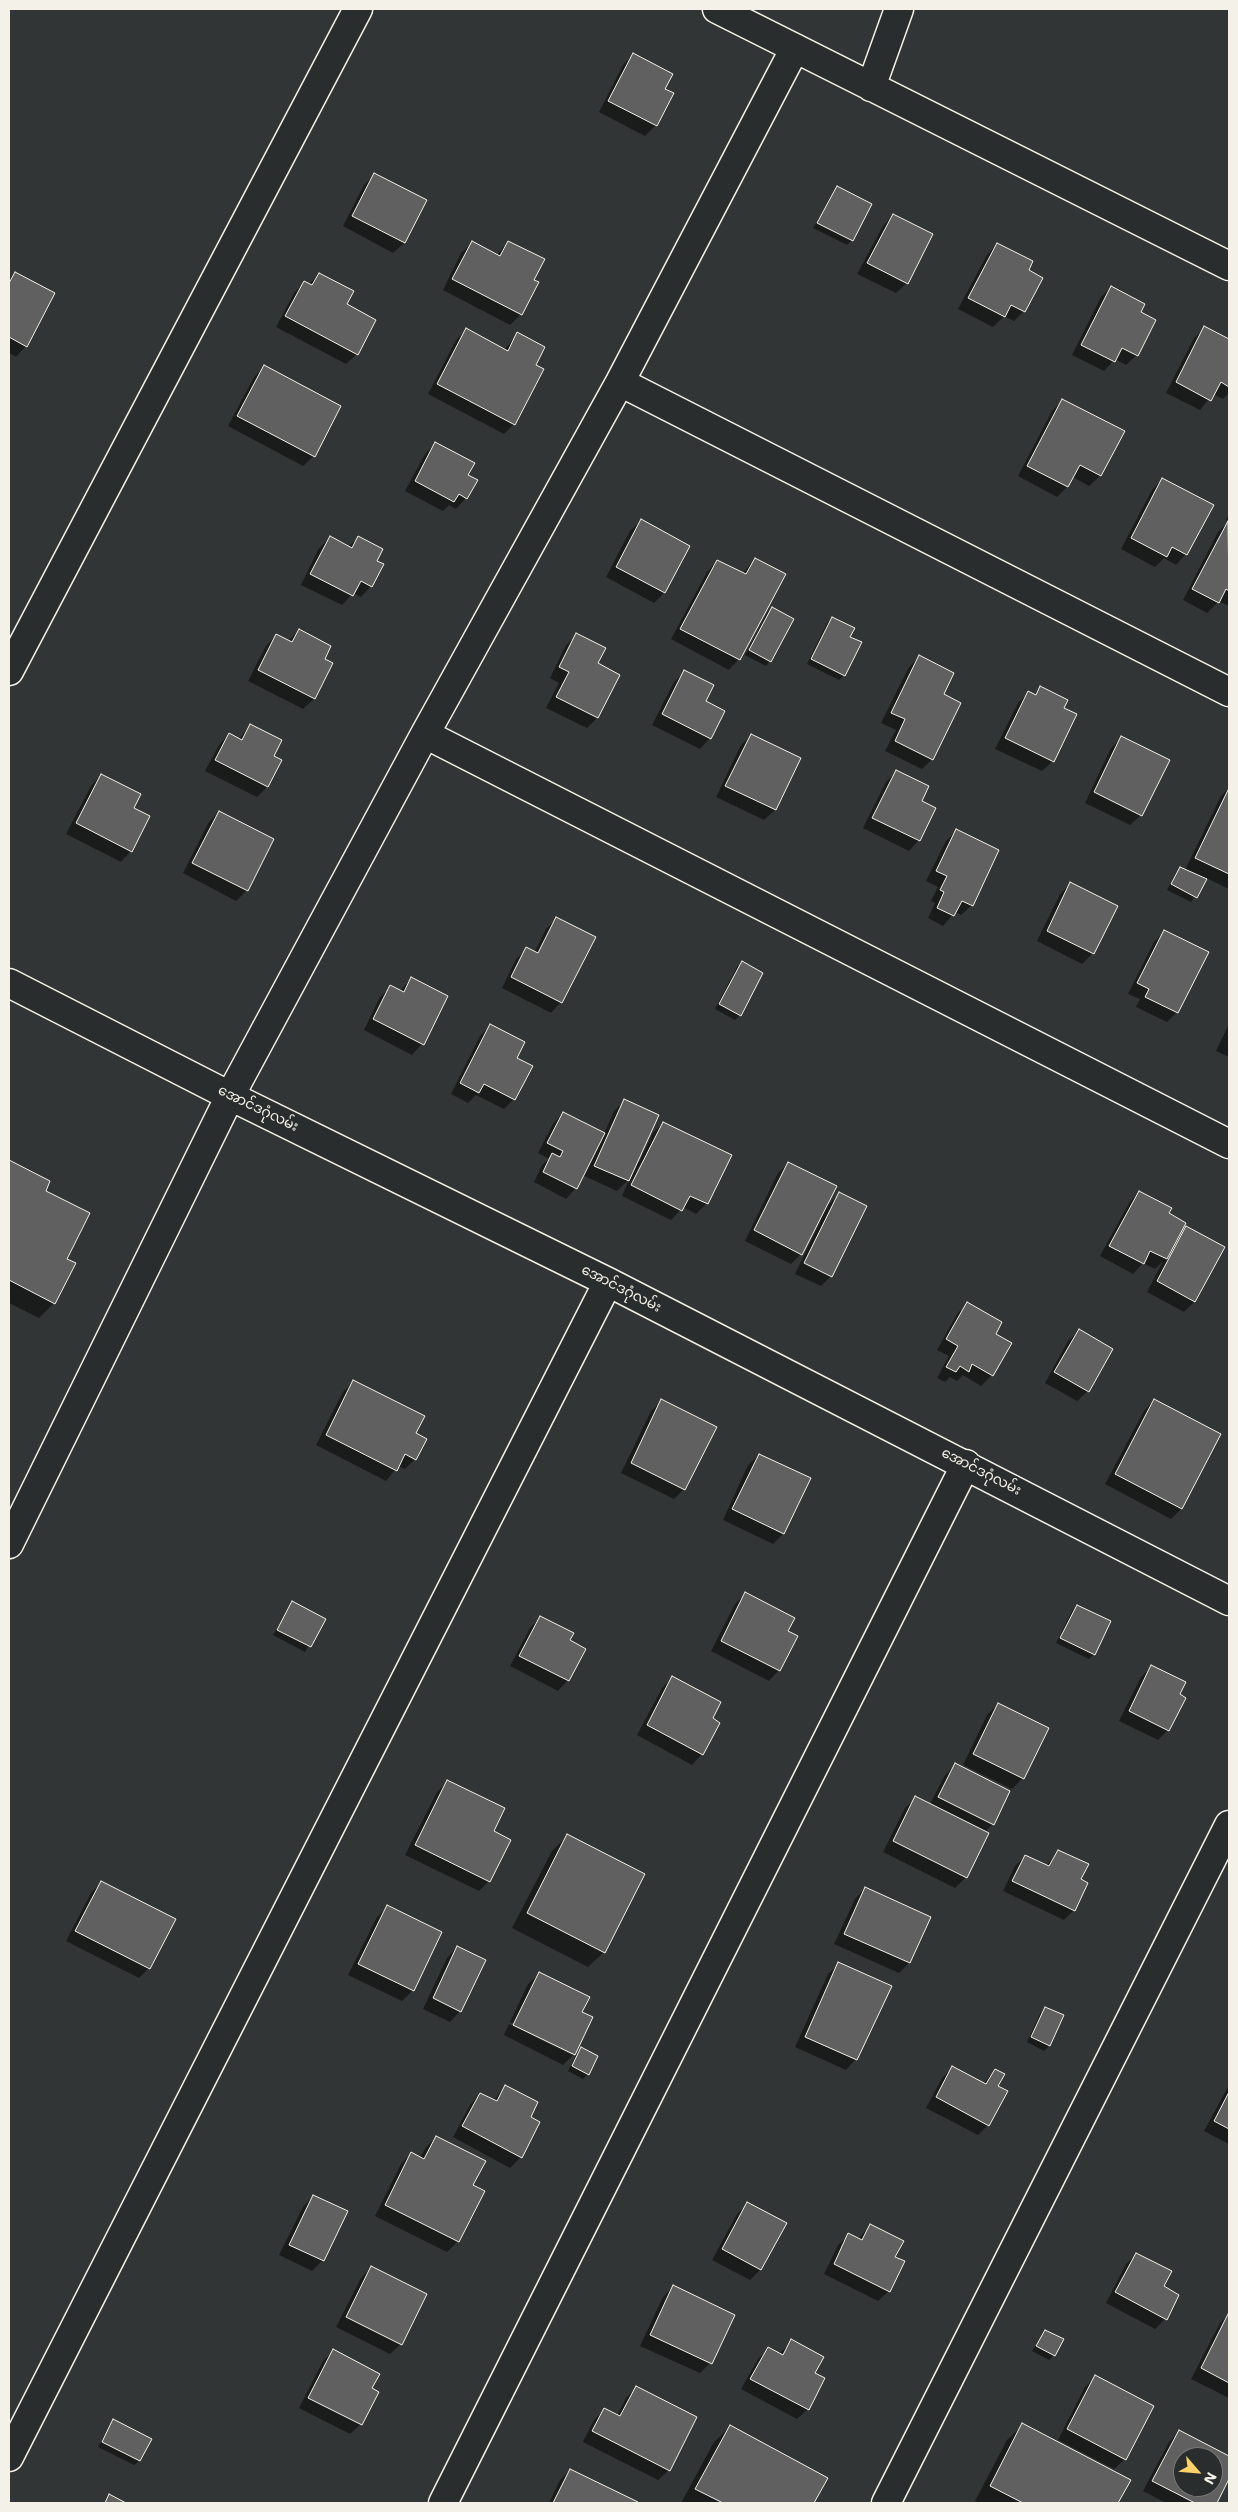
<!DOCTYPE html>
<html>
<head>
<meta charset="utf-8">
<style>
	body { margin:0 }
	#map { position:relative; width:1238px; height:2512px; overflow:hidden; background:#323535; font-family:"Shantell Sans",sans-serif }
	canvas { display:block }
	.frame { position:absolute; inset:0; border:10px solid #f4f1e8; pointer-events:none }
	.north { position:absolute; left:1173px; top:2447px; width:50px; height:50px; box-sizing:border-box; background:#2a2d2e; border:1px solid #7b7b78; border-radius:50%; rotate:117deg; font-size:14px; font-weight:700; line-height:20px; text-align:center; color:#f4f1e8 }
	.north::after { content:''; display:block; margin:auto; width:18px; height:22px; background:#ffd166; clip-path:polygon(50% 0,100% 100%,50% 72%,0 100%) }
</style>
</head>
<body>
<div id="map">
<canvas width="1238" height="2512"></canvas>
<div class="frame"></div>
<div class="north">N</div>
</div>
<script>
const c = document.querySelector('canvas').getContext('2d');
c.lineJoin = 'round';
function fill(path, color) { c.fillStyle = color; c.fill(path, 'evenodd'); }
const shape = rows => new Path2D(rows.map(r => 'M' + r).join(''));
function stroke(path, color, width, dash) { c.strokeStyle = color; c.lineWidth = width; c.lineCap = dash ? 'butt' : 'round'; c.setLineDash(dash || []); c.stroke(path); }
function drawText(font, color, halo, rows, align = 'center') {
  c.font = font + ' "Shantell Sans","Noto Sans Myanmar",sans-serif'; c.lineWidth = 4.5; c.setLineDash([]); c.textBaseline = 'middle'; c.strokeStyle = halo; c.fillStyle = color; for (const [text, x, y, turn = 0] of rows) {
    c.save(); c.translate(x, y); c.rotate((+turn || 0) * Math.PI / 180); c.textAlign = isNaN(turn) ? turn : align; if (halo) c.strokeText(text, 0, 0); c.fillText(text, 0, 0); c.restore();
  }
}
fill(shape([
	[633,55,664,89,672,94,656,125,645,136,599,112,623,65],
	[374,175,426,201,404,243,393,253,343,226,364,185],
	[837,188,852,240,847,245,813,228],
	[893,215,907,283,896,293,857,274,883,226],
	[508,242,533,280,521,314,510,325,443,290,461,253,472,243,496,256],
	[997,244,1027,270,1024,311,1014,321,1004,316,993,327,958,309,987,255],
	[15,273,26,346,16,357,9,353,9,279],
	[319,274,345,304,357,354,346,364,276,327,294,293,304,283,308,285],
	[1111,287,1137,355,1126,365,1115,359,1104,371,1072,355,1101,297],
	[1205,328,1229,341,1229,393,1223,399,1213,394,1200,410,1166,393,1194,338],
	[467,329,504,350,518,334,534,365,514,424,504,434,428,394,456,340],
	[264,367,314,456,303,466,228,426,254,377],
	[1062,401,1123,432,1100,476,1089,486,1073,477,1067,487,1057,497,1018,476,1052,411],
	[435,444,467,476,466,498,456,509,449,505,443,511,405,491,425,454],
	[1162,479,1186,554,1176,565,1164,558,1155,567,1121,549,1152,490],
	[1229,514,1229,606,1219,601,1207,613,1183,600,1218,532,1229,522,1226,520],
	[641,521,689,547,664,593,654,603,606,577,630,531],
	[330,538,348,547,358,538,375,561,371,586,361,597,353,593,342,605,301,585,319,548],
	[755,559,739,659,729,670,671,639,707,572,717,561,742,574],
	[772,608,770,661,766,666,745,655,767,613],
	[832,618,848,637,844,675,839,680,807,664,827,623],
	[299,630,323,659,332,663,314,699,303,709,248,681,266,646,276,635,288,641],
	[577,635,596,664,619,675,597,718,587,728,546,708,559,683,550,678,566,645],
	[919,657,942,695,932,759,922,769,885,751,896,730,881,723,909,667],
	[684,672,704,702,710,738,700,749,652,725,674,682],
	[1041,688,1062,709,1053,761,1042,771,995,749,1018,703,1029,692,1034,695],
	[251,725,273,757,281,760,267,787,257,797,205,771,219,745,229,734,239,739],
	[752,735,800,759,775,810,764,820,716,797,741,745],
	[1121,738,1141,815,1130,825,1085,803,1111,748],
	[896,772,920,802,919,840,909,851,863,828,886,782],
	[101,775,133,808,131,851,121,862,66,834,91,786],
	[1229,788,1229,889,1206,878,1191,902,1167,890,1176,873,1181,868,1185,870,1221,796],
	[219,812,247,890,236,901,183,873,209,822],
	[956,831,972,905,961,915,955,912,943,926,928,918,935,903,931,901,938,887,926,881,946,841],
	[1070,884,1093,953,1082,964,1037,941,1060,894],
	[556,919,561,1002,551,1013,502,988,516,959,527,949,534,953,546,929],
	[1164,932,1177,1012,1167,1022,1136,1007,1140,999,1128,994,1154,942],
	[742,962,740,1015,735,1020,715,1009,737,967],
	[411,979,447,997,422,1044,412,1055,364,1030,380,997,391,987,400,991],
	[1229,1024,1229,1057,1216,1051],
	[490,1026,514,1099,504,1109,476,1095,468,1103,451,1094,480,1036],
	[624,1101,637,1161,639,1162,653,1133,663,1123,707,1203,696,1214,683,1207,671,1220,622,1196,630,1178,617,1191,582,1175,576,1188,566,1199,534,1182,542,1165,549,1159,538,1153,553,1124,563,1113,604,1134,614,1111],
	[9,1161,49,1182,44,1191,65,1259,54,1303,39,1318,9,1303],
	[789,1163,825,1208,839,1194,831,1276,821,1286,795,1274,821,1220,819,1219,801,1254,791,1264,745,1241,778,1173],
	[1139,1192,1167,1214,1178,1236,1187,1228,1194,1302,1184,1312,1147,1292,1163,1261,1155,1269,1143,1263,1133,1274,1100,1256,1129,1203],
	[967,1304,994,1334,1010,1343,992,1375,981,1386,963,1375,957,1381,950,1377,945,1382,937,1378,949,1356,937,1350,957,1314],
	[1079,1331,1088,1391,1077,1401,1045,1383,1068,1341],
	[353,1382,414,1434,415,1459,405,1469,398,1466,386,1481,316,1445,343,1392],
	[1154,1400,1219,1435,1181,1509,1171,1519,1105,1484,1144,1411],
	[662,1401,684,1489,674,1499,621,1473,651,1411],
	[759,1455,809,1479,783,1534,773,1544,723,1520,748,1465],
	[745,1594,786,1632,779,1670,769,1681,711,1651,735,1604],
	[292,1603,324,1619,305,1652,273,1635],
	[1077,1606,1094,1654,1089,1659,1056,1643,1072,1611],
	[540,1618,568,1641,568,1680,558,1691,510,1666,530,1628],
	[1152,1666,1168,1730,1158,1740,1119,1721,1141,1677],
	[672,1678,711,1719,702,1754,692,1765,637,1735,662,1688],
	[998,1704,1023,1778,1012,1789,963,1765,987,1715],
	[955,1765,993,1824,985,1832,966,1877,955,1888,883,1852,905,1808,916,1798,930,1804,945,1775],
	[447,1782,492,1832,489,1881,479,1891,405,1855,437,1792],
	[567,1836,604,1952,588,1967,512,1928,552,1851],
	[1058,1852,1080,1880,1074,1910,1064,1920,1003,1891,1015,1866,1025,1856,1046,1866],
	[101,1883,149,1968,139,1978,66,1941,91,1893],
	[865,1888,909,1963,899,1973,834,1944,855,1899],
	[387,1907,440,1933,413,1990,402,2001,348,1975,377,1917],
	[457,1947,460,2011,450,2022,423,2009,447,1958],
	[839,1964,856,2059,846,2070,795,2047,828,1974],
	[539,1974,581,2013,574,2054,563,2065,504,2035,509,2024,572,2055,572,2052,510,2022,528,1984],
	[1045,2009,1062,2016,1049,2046,1044,2051,1027,2042,1040,2014],
	[581,2048,588,2074,583,2079,568,2071,577,2053],
	[952,2068,983,2084,995,2070,997,2086,988,2125,978,2135,926,2108,942,2078],
	[1229,2085,1229,2144,1204,2131],
	[505,2086,529,2117,539,2123,521,2157,510,2168,453,2137,470,2105,480,2094,493,2101],
	[436,2137,458,2241,447,2252,375,2216,401,2164,411,2153,420,2158,426,2147],
	[313,2196,323,2260,312,2271,279,2255,303,2207],
	[748,2204,760,2270,750,2280,712,2260,737,2214],
	[871,2225,894,2258,889,2291,878,2301,824,2274,838,2245,849,2235,858,2239],
	[1137,2254,1162,2287,1165,2319,1155,2329,1106,2303,1126,2264],
	[371,2267,401,2344,390,2354,336,2327,361,2278],
	[673,2287,710,2363,700,2373,640,2346,663,2297],
	[1229,2314,1229,2398,1191,2379,1220,2323],
	[1045,2331,1054,2355,1049,2360,1032,2351],
	[792,2341,813,2373,808,2409,797,2419,741,2389,758,2359,768,2349,779,2354],
	[333,2351,361,2424,350,2434,299,2408,323,2361],
	[1096,2377,1125,2459,1114,2469,1058,2440,1085,2387],
	[636,2388,669,2470,658,2480,583,2442,594,2420,604,2410,617,2416,626,2398],
	[113,2421,139,2461,134,2465,98,2447],
	[1023,2425,1129,2480,1117,2503,979,2503,975,2501,1007,2440],
	[730,2427,826,2479,813,2503,681,2503,714,2442],
	[1179,2432,1229,2458,1229,2477,1215,2503,1166,2503,1143,2491,1169,2442],
	[1183,2457,1213,2457,1213,2487,1183,2487],
	[570,2470,636,2502,635,2503,549,2503,560,2480]
]), '#0007');
const building = shape([
	[633,53,673,74,665,89,674,93,657,126,608,101,633,53],
	[374,173,427,200,405,243,352,216,374,173],
	[837,186,872,204,853,241,817,223,837,186],
	[893,214,933,234,908,284,867,263,893,214],
	[472,241,500,256,508,241,545,259,534,280,539,282,522,315,452,279,472,241],
	[997,243,1033,261,1029,270,1043,278,1025,312,1011,305,1005,317,968,298,997,243],
	[15,272,55,293,27,347,9,337,9,283,15,272],
	[319,273,354,291,347,304,376,320,358,355,285,316,304,281,312,285,319,273],
	[1111,286,1145,304,1141,312,1156,320,1138,356,1122,348,1115,362,1081,345,1111,286],
	[1204,326,1229,339,1229,387,1221,382,1211,401,1176,382,1204,326],
	[466,328,508,351,517,332,545,347,536,365,544,369,515,425,437,384,466,328],
	[264,365,341,406,315,457,237,416,264,365],
	[1062,399,1125,431,1101,476,1080,465,1068,487,1027,466,1062,399],
	[435,442,475,463,468,475,478,480,467,499,459,494,454,502,415,481,435,442],
	[1162,478,1214,505,1187,555,1172,547,1167,557,1131,538,1162,478],
	[641,519,690,546,665,593,616,567,641,519],
	[1228,521,1229,591,1226,589,1219,603,1192,589,1228,521],
	[330,536,352,548,358,536,383,549,377,561,384,564,372,587,361,581,353,596,310,574,330,536],
	[755,558,786,574,740,660,680,629,717,560,746,574,755,558],
	[772,607,794,619,771,662,749,650,772,607],
	[832,617,855,628,850,637,862,642,845,676,811,659,832,617],
	[299,629,331,646,325,659,333,663,315,699,258,670,276,634,292,642,299,629],
	[576,633,606,648,598,663,620,675,598,718,556,697,569,672,559,667,576,633],
	[919,655,954,673,944,694,961,703,933,760,895,741,905,719,891,713,919,655],
	[684,670,714,685,706,701,725,711,711,739,662,714,684,670],
	[1040,686,1068,700,1064,708,1077,714,1054,762,1005,738,1028,691,1036,695,1040,686],
	[250,724,282,740,274,756,282,760,268,787,215,760,229,733,242,740,250,724],
	[751,734,801,758,776,810,725,786,751,734],
	[1121,736,1170,760,1142,816,1094,792,1121,736],
	[896,770,929,786,922,801,936,808,920,841,872,818,896,770],
	[101,774,141,794,134,808,150,816,132,852,76,823,101,774],
	[1229,788,1229,874,1195,858,1229,788],
	[219,811,274,839,248,891,192,863,219,811],
	[956,829,999,850,973,906,962,901,954,916,937,908,944,892,940,890,947,876,936,871,956,829],
	[1180,867,1207,879,1197,898,1171,884,1180,867],
	[1070,882,1118,906,1094,954,1047,931,1070,882],
	[556,917,596,937,562,1003,511,977,526,947,538,953,556,917],
	[1164,930,1209,952,1178,1013,1145,997,1149,989,1137,983,1164,930],
	[742,961,763,973,741,1016,719,1004,742,961],
	[411,977,448,996,424,1045,373,1019,390,985,404,992,411,977],
	[490,1024,525,1042,517,1058,533,1066,515,1100,484,1084,479,1093,460,1083,490,1024],
	[624,1099,659,1115,629,1181,594,1166,624,1099],
	[563,1112,605,1133,577,1189,543,1172,552,1153,560,1157,563,1151,547,1143,563,1112],
	[663,1122,732,1155,708,1204,690,1196,682,1211,631,1185,663,1122],
	[9,1160,50,1181,46,1191,90,1213,67,1259,76,1263,55,1304,9,1280,9,1160],
	[788,1162,837,1186,802,1255,754,1230,788,1162],
	[1139,1191,1172,1208,1169,1213,1186,1223,1167,1259,1150,1251,1144,1264,1109,1246,1139,1191],
	[839,1192,867,1206,832,1277,804,1263,839,1192],
	[1186,1226,1225,1247,1195,1302,1157,1281,1186,1226],
	[967,1302,1002,1322,996,1334,1012,1343,993,1376,972,1364,969,1372,960,1366,956,1372,946,1367,958,1346,946,1339,967,1302],
	[1079,1329,1113,1349,1089,1392,1054,1372,1079,1329],
	[353,1380,425,1416,416,1433,427,1439,416,1460,405,1454,397,1471,326,1435,353,1380],
	[661,1399,717,1427,685,1490,631,1463,661,1399],
	[1154,1399,1221,1434,1182,1509,1115,1474,1154,1399],
	[759,1454,811,1478,784,1534,732,1509,759,1454],
	[745,1592,795,1618,788,1631,798,1636,780,1671,721,1641,745,1592],
	[292,1601,326,1619,311,1647,277,1630,292,1601],
	[1077,1605,1111,1621,1095,1655,1060,1638,1077,1605],
	[540,1616,574,1633,570,1640,586,1649,569,1681,519,1656,540,1616],
	[1151,1665,1186,1682,1180,1694,1186,1698,1169,1731,1129,1711,1151,1665],
	[672,1676,721,1702,713,1718,720,1723,703,1755,647,1725,672,1676],
	[998,1703,1049,1728,1024,1779,973,1754,998,1703],
	[955,1763,1010,1791,994,1825,938,1797,955,1763],
	[447,1780,505,1808,494,1831,511,1840,490,1882,415,1845,447,1780],
	[915,1796,989,1833,967,1878,893,1841,915,1796],
	[567,1834,645,1874,605,1953,527,1913,567,1834],
	[1058,1850,1089,1864,1081,1879,1088,1883,1075,1911,1012,1881,1025,1855,1049,1866,1058,1850],
	[101,1881,176,1919,150,1969,75,1931,101,1881],
	[865,1887,931,1917,910,1963,844,1934,865,1887],
	[387,1905,442,1932,414,1991,358,1964,387,1905],
	[457,1946,486,1960,461,2012,433,1998,457,1946],
	[838,1962,892,1986,857,2060,805,2037,838,1962],
	[539,1972,590,1997,582,2012,593,2017,575,2055,513,2025,539,1972],
	[1045,2007,1064,2015,1050,2046,1031,2037,1045,2007],
	[581,2047,598,2056,589,2075,572,2066,581,2047],
	[952,2066,986,2084,995,2069,1005,2074,998,2086,1008,2091,989,2126,936,2097,952,2066],
	[505,2085,538,2102,531,2117,540,2122,522,2158,462,2126,480,2093,497,2101,505,2085],
	[1229,2092,1229,2129,1214,2121,1229,2092],
	[436,2136,486,2161,473,2185,485,2191,459,2242,385,2205,411,2152,424,2159,436,2136],
	[313,2195,348,2211,324,2261,289,2245,313,2195],
	[747,2202,787,2223,761,2270,722,2249,747,2202],
	[870,2224,904,2241,895,2257,905,2261,890,2292,834,2264,848,2233,862,2240,870,2224],
	[1136,2253,1172,2271,1164,2286,1179,2295,1167,2320,1115,2292,1136,2253],
	[371,2266,427,2294,402,2345,346,2317,371,2266],
	[673,2285,735,2315,712,2364,650,2335,673,2285],
	[1229,2312,1229,2383,1201,2368,1229,2312],
	[1045,2330,1064,2339,1055,2356,1036,2346,1045,2330],
	[791,2339,824,2357,815,2373,825,2378,809,2410,750,2379,768,2347,783,2355,791,2339],
	[333,2349,380,2374,372,2388,379,2392,362,2425,308,2398,333,2349],
	[1095,2375,1154,2406,1126,2460,1067,2429,1095,2375],
	[636,2386,697,2417,670,2471,592,2431,604,2408,620,2416,636,2386],
	[113,2419,152,2439,140,2461,102,2442,113,2419],
	[1022,2423,1131,2480,1118,2503,1023,2503,990,2486,1022,2423],
	[730,2425,828,2478,814,2503,723,2503,695,2489,730,2425],
	[1179,2430,1229,2456,1229,2479,1217,2503,1195,2503,1152,2481,1179,2430],
	[1183,2457,1213,2457,1213,2487,1183,2487,1183,2457],
	[570,2469,638,2502,637,2503,553,2503,570,2469],
	[109,2494,126,2503,105,2503,109,2494]
]);
fill(building, '#5f605f');
stroke(building, '#f4f1e8', 1);
const minor = shape([
	[717,9,1229,266],
	[871,87,899,9],
	[620,382,1229,692],
	[9,671,358,9],
	[425,734,1229,1144],
	[9,983,230,1096,608,1282,1229,1601],
	[9,1544,230,1096,425,734,620,382,795,48],
	[9,2457,608,1282],
	[443,2503,966,1464],
	[886,2503,1229,1825]
]);
stroke(minor, '#f4f1e8', 31);
stroke(minor, '#2a2d2e', 28);
drawText('14px', '#f4f1e8', '#2a2d2e', [
	["အောင်ဒဂုံလမ်း",258,1109,26],
	["အောင်ဒဂုံလမ်း",621,1289,27],
	["အောင်ဒဂုံလမ်း",981,1472,27]
]);
</script>
</body>
</html>
